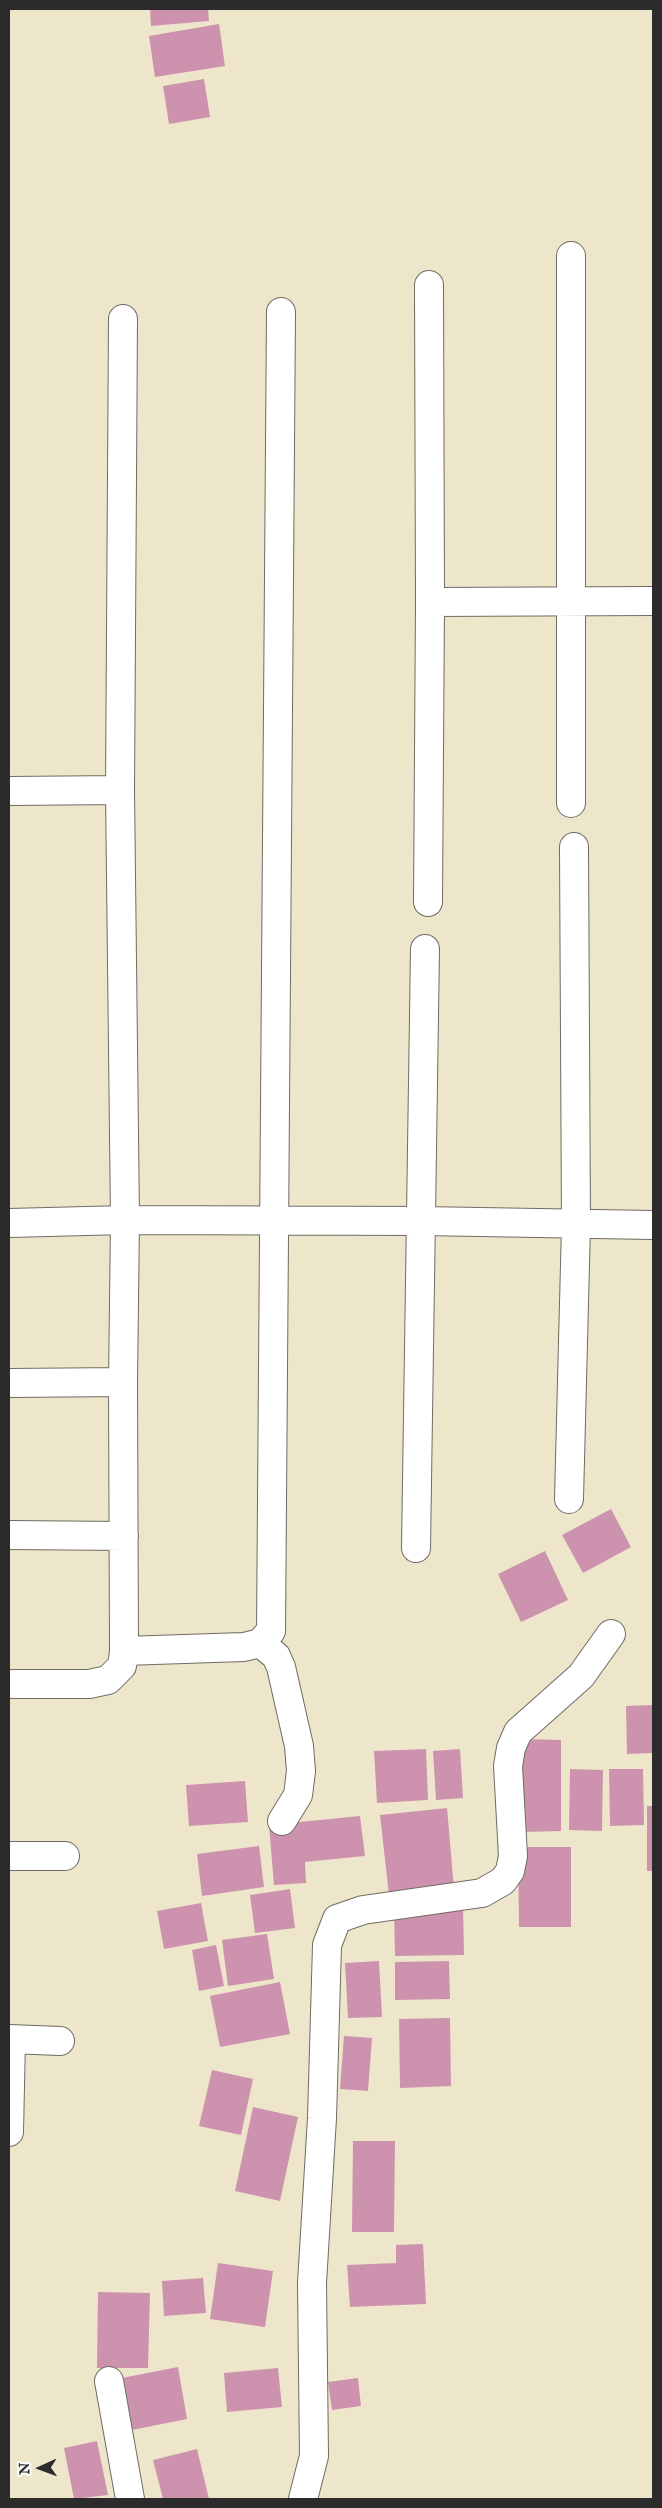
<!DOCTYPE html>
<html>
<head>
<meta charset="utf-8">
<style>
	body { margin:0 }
	#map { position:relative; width:662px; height:2508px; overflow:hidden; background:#eee6ca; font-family:"IM FELL English",serif }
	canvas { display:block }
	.frame { position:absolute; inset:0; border:10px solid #2b2b2b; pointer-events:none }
	.north { position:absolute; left:15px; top:2443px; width:50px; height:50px; -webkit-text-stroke:4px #fff; paint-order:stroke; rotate:268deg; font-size:14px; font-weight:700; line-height:20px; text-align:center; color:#2b2b2b }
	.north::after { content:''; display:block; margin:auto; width:18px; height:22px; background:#2b2b2b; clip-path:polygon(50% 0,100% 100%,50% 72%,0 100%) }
</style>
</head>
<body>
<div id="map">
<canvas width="662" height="2508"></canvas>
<div class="frame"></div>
<div class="north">N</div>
</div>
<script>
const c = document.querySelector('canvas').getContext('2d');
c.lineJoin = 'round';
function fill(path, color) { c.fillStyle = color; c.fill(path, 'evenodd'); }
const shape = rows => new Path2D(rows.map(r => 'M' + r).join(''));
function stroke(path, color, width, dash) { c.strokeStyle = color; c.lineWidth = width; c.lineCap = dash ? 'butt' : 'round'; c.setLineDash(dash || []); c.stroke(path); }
fill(shape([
	[150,9,208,9,209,21,151,26],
	[219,24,225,66,155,77,149,36],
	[204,79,210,117,169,124,163,86],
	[611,1509,631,1547,583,1573,562,1535],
	[545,1551,568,1600,521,1622,498,1574],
	[653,1705,653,1753,627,1754,626,1706],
	[520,1739,561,1740,561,1831,520,1832],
	[426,1749,428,1800,377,1803,374,1751],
	[460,1749,463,1798,436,1800,433,1751],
	[570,1769,603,1770,602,1831,569,1830],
	[609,1769,643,1769,644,1825,610,1826],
	[245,1781,248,1822,189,1826,186,1785],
	[647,1806,653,1806,653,1871,647,1871],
	[447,1808,454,1889,389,1895,380,1815],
	[360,1816,365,1856,305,1862,306,1883,274,1885,269,1825],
	[259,1846,264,1887,202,1896,197,1854],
	[518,1847,571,1847,571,1927,519,1927],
	[290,1889,295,1928,255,1933,250,1895],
	[201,1903,208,1941,164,1949,157,1911],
	[463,1907,464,1955,395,1956,394,1909],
	[267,1934,274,1979,228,1986,222,1940],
	[216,1945,224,1986,199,1991,192,1950],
	[379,1961,382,2017,348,2018,345,1963],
	[449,1961,450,1999,395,2000,395,1962],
	[280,1982,290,2034,220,2047,210,1996],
	[450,2018,451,2086,400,2088,399,2019],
	[344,2036,372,2038,368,2091,340,2089],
	[212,2070,253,2079,241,2135,199,2126],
	[253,2107,298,2117,280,2201,235,2191],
	[353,2141,395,2141,394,2232,352,2232],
	[423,2244,426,2304,350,2307,347,2265,396,2263,396,2245],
	[218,2263,273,2271,265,2327,210,2319],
	[203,2278,206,2313,164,2316,162,2281],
	[98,2292,150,2293,148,2368,97,2368],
	[178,2367,187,2419,132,2430,122,2378],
	[278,2368,282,2407,227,2412,224,2373],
	[358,2378,361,2406,332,2410,328,2382],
	[97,2441,108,2495,74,2499,64,2448],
	[197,2449,209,2499,163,2499,153,2460]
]), '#cd93ae');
const street = shape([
	[430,602,653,601],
	[9,791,120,790],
	[571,803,571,256],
	[428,902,430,602,429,285],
	[9,1223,125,1220,422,1221,653,1225],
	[9,1383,123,1382],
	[569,1499,576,1225,574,847],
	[9,1535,124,1536],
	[416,1548,425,949],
	[260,1643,276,1656,281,1667,299,1746,301,1771,298,1795,282,1821],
	[124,1651,244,1647,260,1643,271,1631,281,312],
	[9,1684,89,1684,108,1680,122,1666,124,1651,123,1382,125,1220,120,790,123,319],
	[9,1856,65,1856],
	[9,2039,60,2041],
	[9,2132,11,2040],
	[109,2381,130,2499],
	[303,2499,314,2456,312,2283,322,2118,327,1945,337,1919,363,1910,482,1893,503,1881,510,1871,513,1856,508,1766,511,1748,518,1732,581,1676,611,1634]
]);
stroke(street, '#6f6c63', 30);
stroke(street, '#fff', 28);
</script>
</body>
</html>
